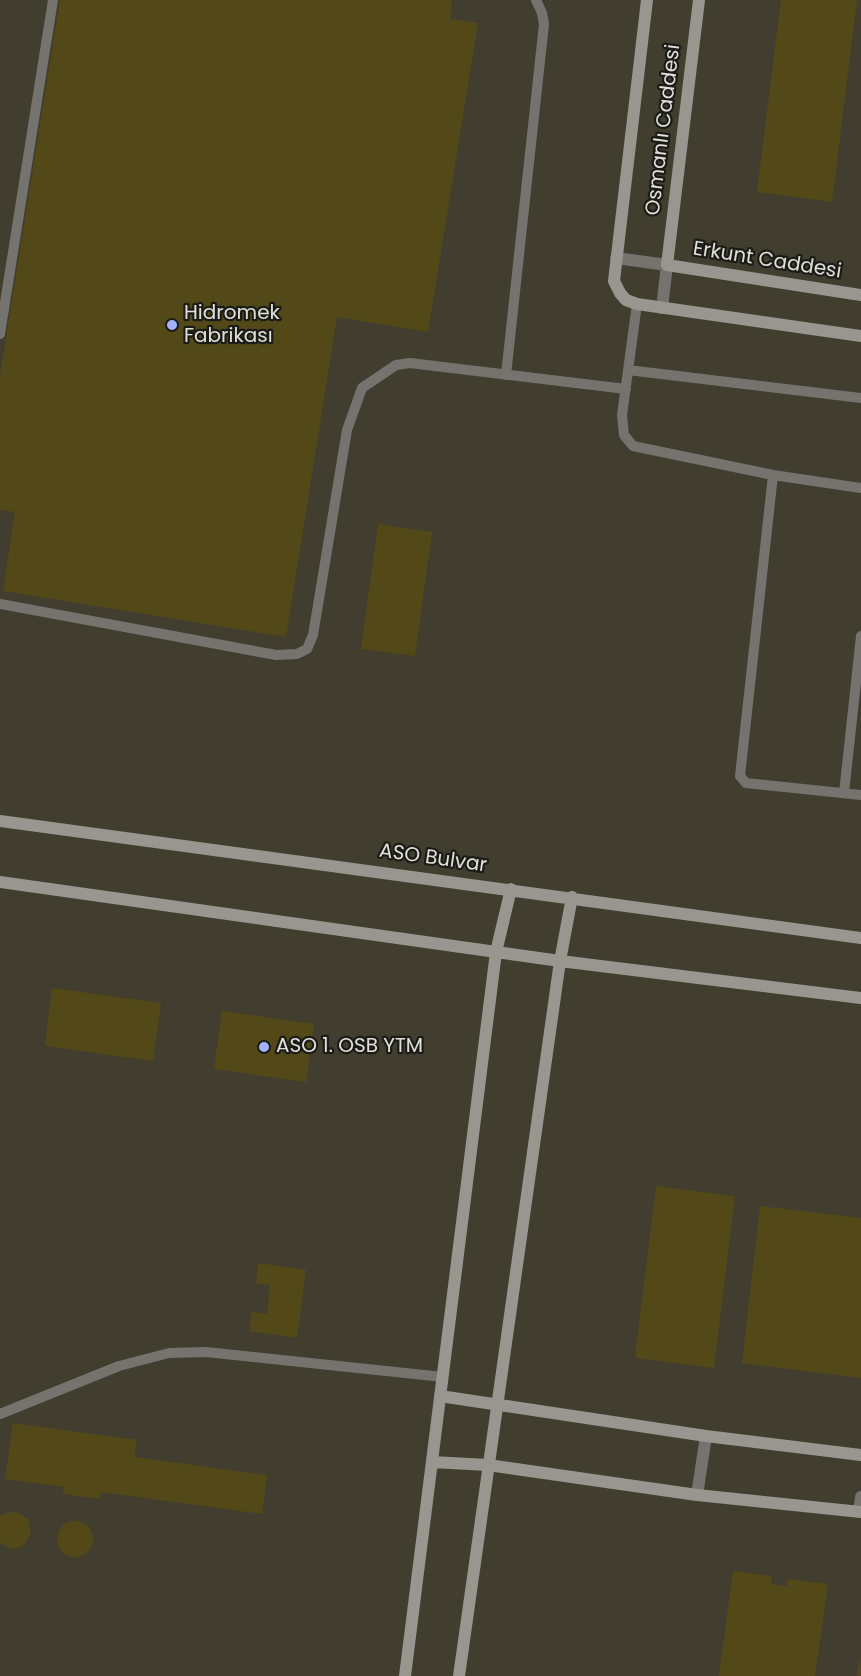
<!DOCTYPE html>
<html>
<head>
<meta charset="utf-8">
<style>
	body { margin:0 }
	canvas { display:block; background:#36342b }
</style>
</head>
<body>
<canvas width="861" height="1676"></canvas>
<script>
const c = document.querySelector('canvas').getContext('2d');
c.lineJoin = 'round';
function fill(path, color) { c.fillStyle = color; c.fill(path, 'evenodd'); }
const shape = rows => new Path2D(rows.map(r => 'M' + r).join(''));
function stroke(path, color, width, dash) { c.strokeStyle = color; c.lineWidth = width; c.lineCap = dash ? 'butt' : 'round'; c.setLineDash(dash || []); c.stroke(path); }
function drawText(font, color, halo, rows, align = 'center') {
  c.font = font + ' Poppins,sans-serif'; c.lineWidth = 4.5; c.setLineDash([]); c.textBaseline = 'middle'; c.strokeStyle = halo; c.fillStyle = color; for (const [text, x, y, turn = 0] of rows) {
    c.save(); c.translate(x, y); c.rotate((+turn || 0) * Math.PI / 180); c.textAlign = isNaN(turn) ? turn : align; if (halo) c.strokeText(text, 0, 0); c.fillText(text, 0, 0); c.restore();
  }
}
fill(shape([
	[0,0,861,0,861,1676,0,1676]
]), '#413e2f');
fill(shape([
	[60,0,452,0,450,19,478,23,428,332,337,317,286,637,3,591,15,512,0,510,0,375],
	[781,0,857,0,832,202,757,192],
	[378,524,432,532,415,656,361,649],
	[52,988,161,1003,153,1061,45,1046],
	[222,1011,314,1024,306,1082,214,1069],
	[656,1186,735,1196,714,1368,635,1358],
	[760,1206,861,1218,861,1378,742,1363],
	[258,1263,306,1270,297,1338,249,1331,252,1312,267,1314,270,1285,256,1283],
	[13,1423,137,1440,134,1457,267,1475,262,1514,101,1492,100,1499,63,1494,64,1487,5,1479],
	[16,1512,28,1519,31,1533,24,1545,15,1549,10,1548,0,1543,0,1517,6,1513],
	'57 1539a18 18 0 1 1 36 0a18 18 0 1 1-36 0Z',
	[733,1571,772,1576,771,1584,787,1586,788,1579,828,1584,815,1676,719,1676],
	[860,1656,861,1676,857,1676]
]), '#534918');
stroke(shape([
	[637,304,622,415,624,435,633,446,773,475,861,488],
	[0,334,53,0],
	[628,370,861,398],
	[506,375,544,24,542,13,536,0],
	[773,475,740,776,746,783,861,795],
	[0,604,276,655,297,654,307,649,313,635,347,430,362,388,396,365,410,363,626,389],
	[844,793,861,636],
	[0,1414,119,1366,169,1353,206,1352,443,1377]
]), '#74736e', 10);
stroke(shape([
	[616,258,667,265,662,308],
	[697,1495,706,1436],
	[859,1512,861,1497]
]), '#74736e', 12);
stroke(shape([
	[647,0,614,281,620,293,626,300,637,304,861,336],
	[699,0,667,265,861,295],
	[0,821,861,938],
	[0,882,560,961,861,998],
	[440,1396,706,1436,861,1455],
	[432,1462,488,1465,697,1495,861,1512],
	[405,1676,496,952,511,889],
	[459,1676,560,961,572,897]
]), '#98968f', 12);
for (const [x, y, r, color] of [
	[172,325,6,"#a3b2fd"],
	[264,1047,6,"#a3b2fd"]
]) { const dot = new Path2D(); dot.arc(x, y, r, 0, 2 * Math.PI); c.fillStyle = color; c.fill(dot); stroke(dot, '#1c1c17', 2); }
drawText('20px', '#e0dfda', '#1c1c17', [
	["Osmanlı Caddesi",664,130,-83],
	["Erkunt Caddesi",767,261,9],
	["ASO Bulvar",433,859,8]
]);
drawText('20px', '#e0dfda', '#1c1c17', [
	["Hidromek",184,314],
	["Fabrikası",184,337],
	["ASO 1. OSB YTM",276,1047]
], 'left');
</script>
</body>
</html>
